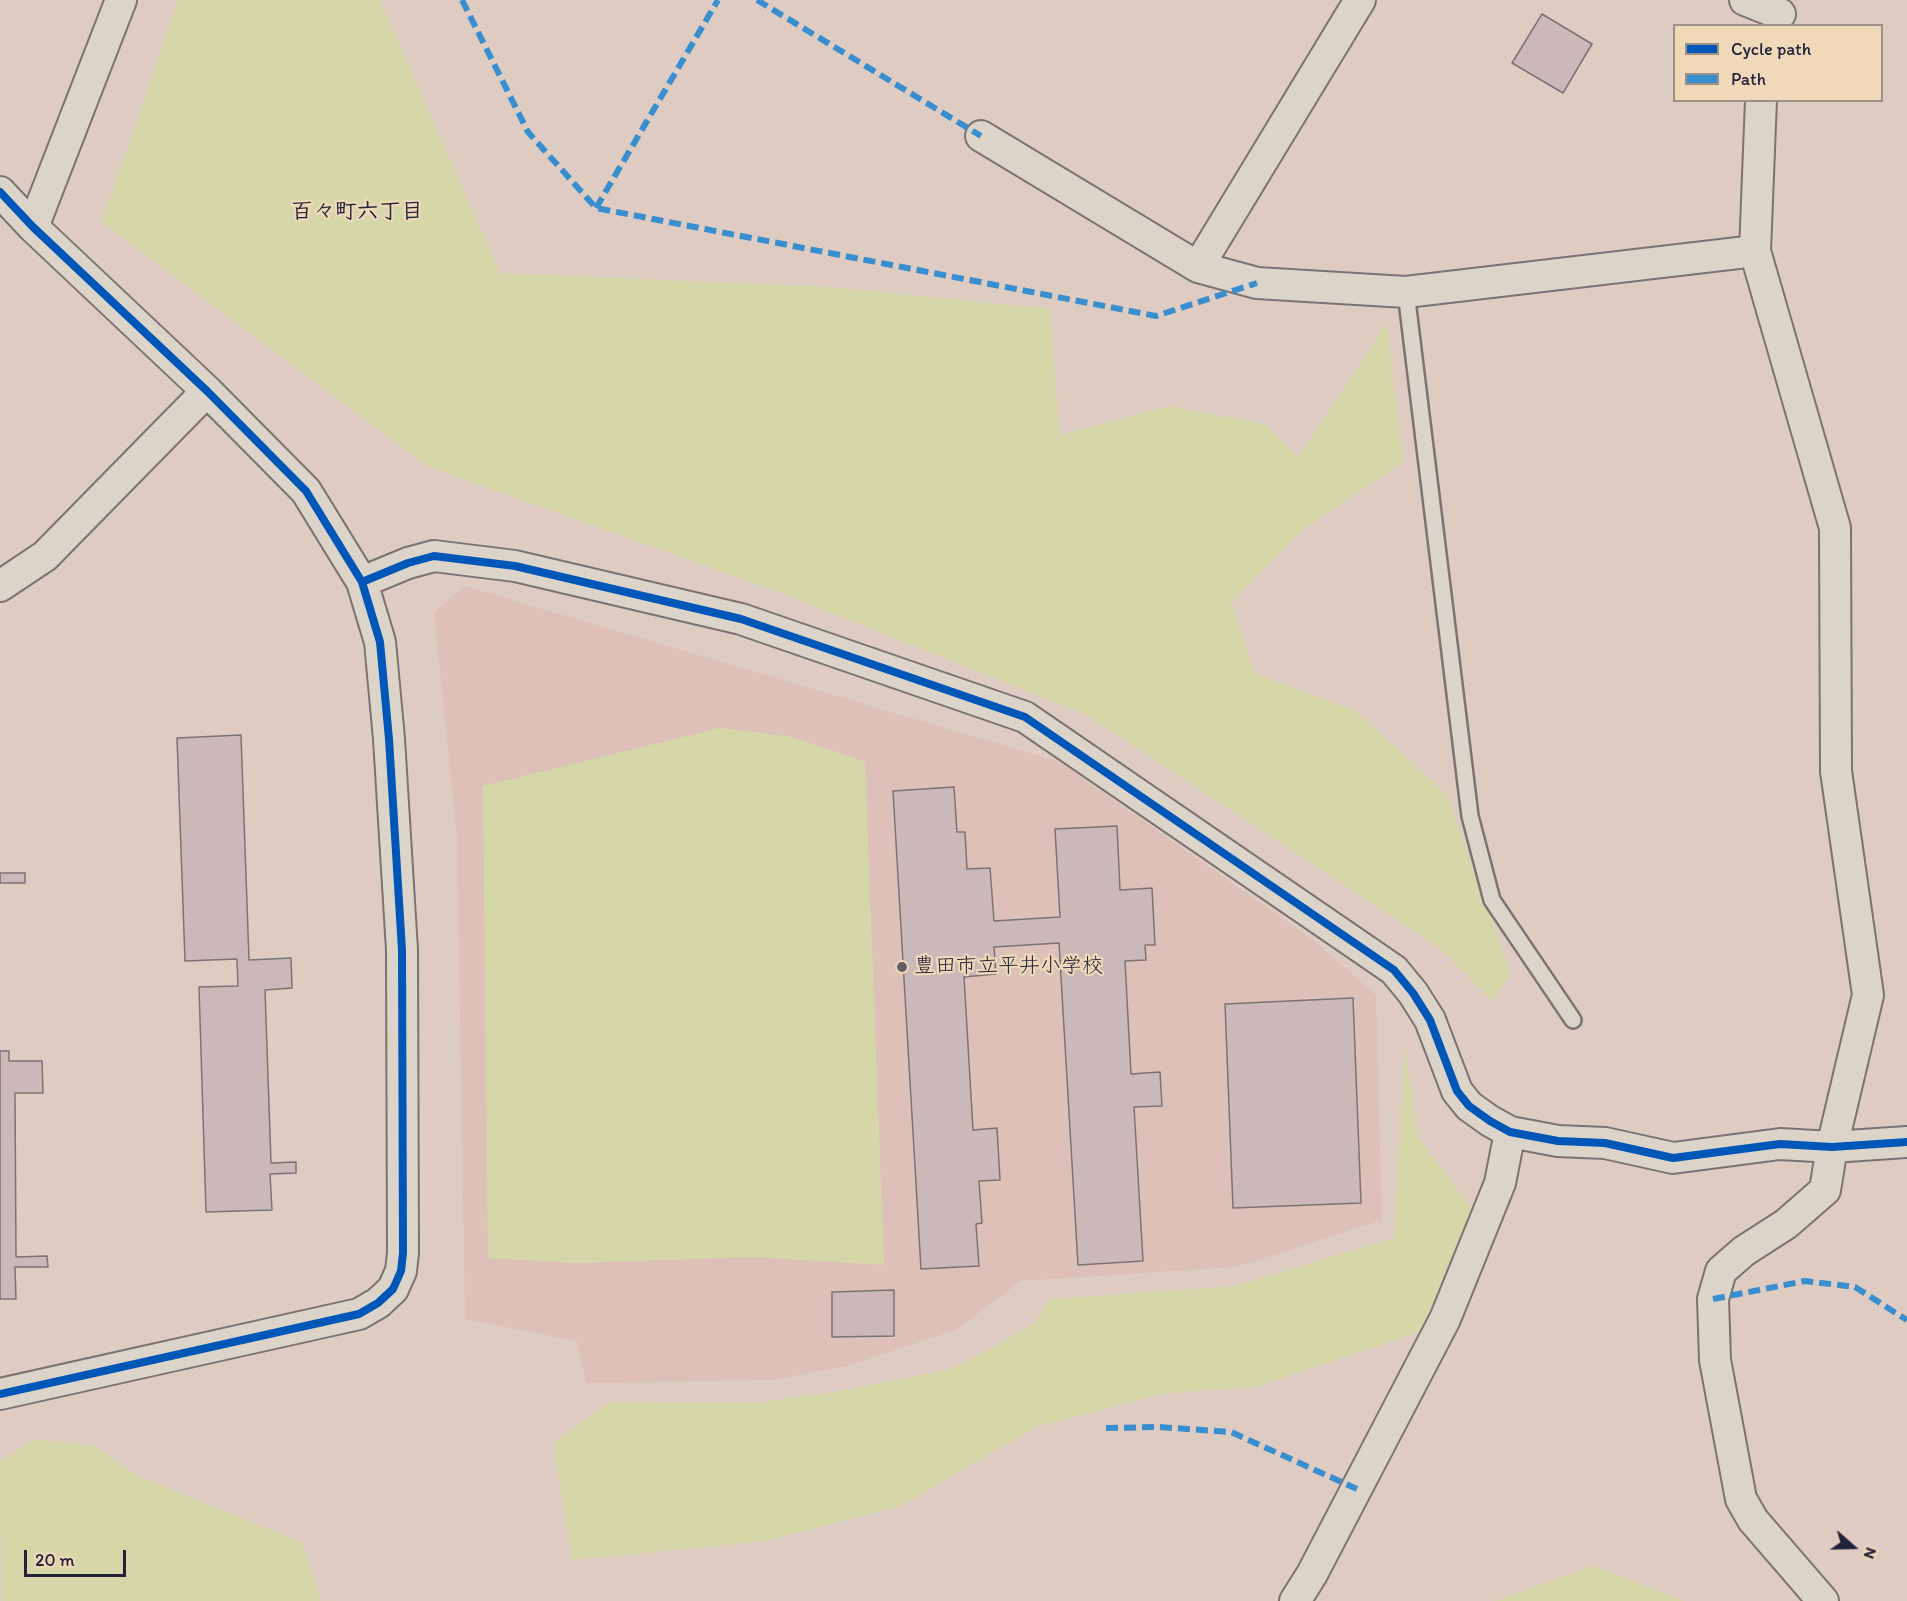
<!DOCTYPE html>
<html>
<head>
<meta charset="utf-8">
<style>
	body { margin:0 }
	#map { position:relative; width:1907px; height:1601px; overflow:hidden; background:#deccc2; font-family:Itim,sans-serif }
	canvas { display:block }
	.legend { position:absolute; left:1673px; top:24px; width:210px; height:78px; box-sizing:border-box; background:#efd9b8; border:2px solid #9d9086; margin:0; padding:8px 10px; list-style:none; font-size:18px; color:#22223b }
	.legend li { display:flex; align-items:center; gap:12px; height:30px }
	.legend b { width:30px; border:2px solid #9d9086 }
	.north { position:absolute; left:1823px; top:1517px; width:60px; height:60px; -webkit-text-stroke:4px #efd9b8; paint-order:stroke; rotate:110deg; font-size:16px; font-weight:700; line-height:24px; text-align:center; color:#22223b }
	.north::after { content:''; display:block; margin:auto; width:21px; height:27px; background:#22223b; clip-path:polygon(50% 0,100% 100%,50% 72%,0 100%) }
	.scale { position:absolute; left:24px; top:1550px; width:102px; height:27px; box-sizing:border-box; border:3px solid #22223b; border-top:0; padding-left:8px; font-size:18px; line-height:21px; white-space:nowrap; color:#22223b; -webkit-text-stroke:4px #efd9b8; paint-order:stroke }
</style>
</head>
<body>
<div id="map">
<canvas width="1907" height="1601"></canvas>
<ul class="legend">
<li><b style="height:8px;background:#0057b8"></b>Cycle path</li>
<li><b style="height:8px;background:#398ed0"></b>Path</li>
</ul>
<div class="north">N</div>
<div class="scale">20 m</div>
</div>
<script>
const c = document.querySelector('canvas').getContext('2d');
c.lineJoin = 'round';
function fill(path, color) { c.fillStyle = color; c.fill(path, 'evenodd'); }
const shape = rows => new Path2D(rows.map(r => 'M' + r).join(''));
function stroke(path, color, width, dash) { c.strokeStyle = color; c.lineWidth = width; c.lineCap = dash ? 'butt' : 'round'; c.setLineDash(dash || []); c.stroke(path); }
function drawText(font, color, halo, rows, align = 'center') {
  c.font = font + ' Itim,"Klee One",sans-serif'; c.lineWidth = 4.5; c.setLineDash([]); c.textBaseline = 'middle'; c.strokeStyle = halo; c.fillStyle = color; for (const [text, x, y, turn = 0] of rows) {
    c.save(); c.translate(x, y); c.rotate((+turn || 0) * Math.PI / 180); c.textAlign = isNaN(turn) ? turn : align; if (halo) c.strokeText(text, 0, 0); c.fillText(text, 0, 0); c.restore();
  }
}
fill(shape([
	[465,586,1060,762,1312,939,1376,995,1382,1220,1236,1267,1021,1281,956,1330,848,1366,771,1380,586,1383,577,1341,465,1319,457,839,434,612]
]), '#ddc1b8');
fill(shape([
	[178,0,380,0,500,273,830,287,1050,309,1060,435,1169,406,1265,424,1298,457,1387,323,1403,462,1301,531,1232,602,1254,673,1356,711,1447,795,1511,974,1492,1001,1441,949,1087,715,776,591,427,466,102,222],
	[720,728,792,737,865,762,884,1265,755,1257,577,1263,488,1258,483,786],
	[1405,1046,1418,1137,1476,1214,1426,1330,1258,1386,1162,1394,1036,1427,901,1506,765,1541,572,1560,553,1443,610,1402,757,1403,840,1391,951,1369,1032,1326,1050,1299,1236,1286,1394,1238],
	[35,1439,95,1446,138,1476,303,1543,321,1601,2,1601,0,1461],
	[1594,1566,1683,1601,1495,1601,1593,1566]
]), '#d5d7a9');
const building = shape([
	[1542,14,1592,44,1563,93,1512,63,1542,14],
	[241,735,249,960,291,958,292,988,265,990,271,1163,296,1162,296,1173,270,1174,272,1210,206,1212,199,987,238,986,237,959,185,961,177,738,241,735],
	[954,787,957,832,965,832,967,869,990,868,994,921,1060,917,1055,829,1117,826,1120,890,1152,888,1155,945,1145,945,1146,960,1125,961,1131,1074,1160,1072,1162,1106,1134,1107,1143,1261,1078,1265,1059,943,994,947,996,974,964,977,973,1130,997,1128,1000,1180,979,1181,982,1223,976,1224,979,1266,921,1269,893,791,954,787],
	[0,873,25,873,25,883,0,883,0,873],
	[1353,998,1361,1203,1233,1208,1225,1004,1353,998],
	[0,1051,9,1051,9,1061,42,1061,43,1093,15,1093,16,1257,47,1256,48,1267,15,1267,16,1299,0,1299,0,1051],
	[894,1290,894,1336,832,1337,832,1292,894,1290]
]);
fill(building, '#cbb9b9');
stroke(building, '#7b7373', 1.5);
const service = shape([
	[1406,292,1470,816,1492,900,1573,1020]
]);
const minor = shape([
	[1745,0,1780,14],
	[1761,100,1755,251,1835,528,1836,771,1868,995,1832,1147,1825,1190,1786,1224,1744,1251,1721,1271,1713,1299,1715,1360,1741,1499,1753,1520,1823,1601],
	[981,136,1198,267,1257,283,1406,292,1755,251],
	[0,192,33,227,207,391,306,491,362,582,380,642,389,739,402,950,403,1253,401,1271,393,1289,378,1303,359,1314,0,1394],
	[33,227,121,0],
	[1198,267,1360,0],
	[362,582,408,563,434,556,515,566,741,619,1025,717,1394,970,1413,993,1430,1020,1457,1091,1469,1106,1490,1121,1510,1132,1558,1141,1605,1143,1673,1158,1780,1144,1832,1147,1907,1142],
	[0,586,45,556,207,391],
	[1295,1601,1312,1574,1445,1319,1500,1183,1510,1132]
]);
stroke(service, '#7b7373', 20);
stroke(minor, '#7b7373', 34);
stroke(service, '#ddd4c9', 15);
stroke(minor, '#ddd4c9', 30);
stroke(shape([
	[462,0,528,132,596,208,1156,316,1257,283],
	[757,0,981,136],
	[596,208,718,0],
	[1713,1299,1805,1281,1855,1287,1907,1320],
	[1106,1428,1159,1427,1231,1432,1357,1489]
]), '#398ed0', 6, [12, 6]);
stroke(shape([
	[0,192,33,227,207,391,306,491,362,582,380,642,389,739,402,950,403,1253,401,1271,393,1289,378,1303,359,1314,0,1394],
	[362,582,408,563,434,556,515,566,741,619,1025,717,1394,970,1413,993,1430,1020,1457,1091,1469,1106,1490,1121,1510,1132,1558,1141,1605,1143,1673,1158,1780,1144,1832,1147,1907,1142]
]), '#0057b8', 8);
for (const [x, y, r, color] of [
	[902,967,6,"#645e6a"]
]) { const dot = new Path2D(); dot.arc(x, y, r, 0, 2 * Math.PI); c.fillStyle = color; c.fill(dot); stroke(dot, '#efd9b8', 2); }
drawText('21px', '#22223b', '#efd9b8', [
	["豊田市立平井小学校",914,967]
], 'left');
drawText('bold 22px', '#22223b', '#efd9b8', [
	["百々町六丁目",357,212]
]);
</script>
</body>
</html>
